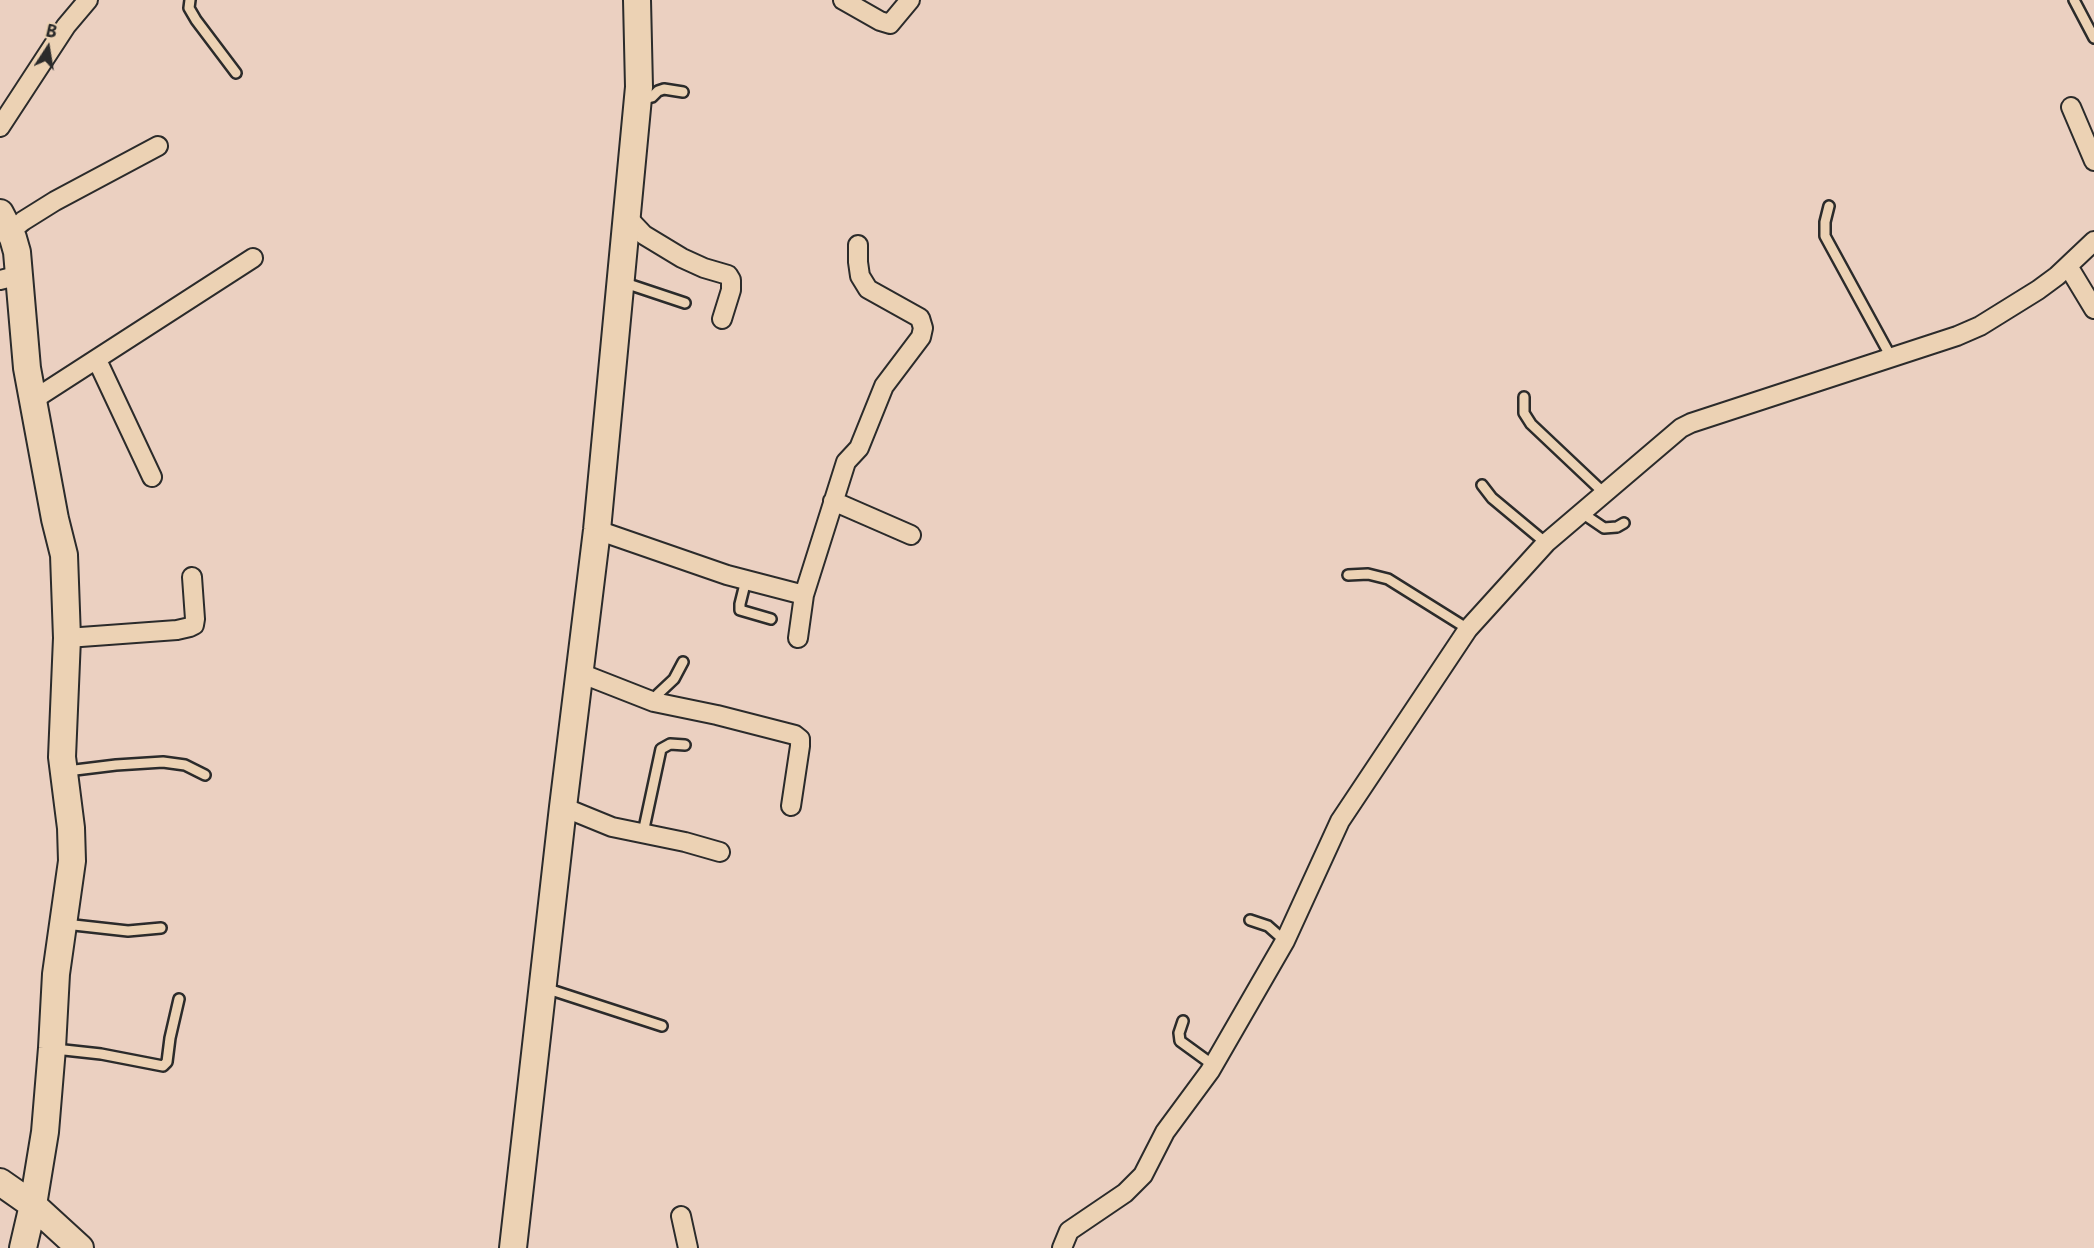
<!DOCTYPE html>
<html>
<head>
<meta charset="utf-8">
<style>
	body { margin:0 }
	#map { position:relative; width:2094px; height:1248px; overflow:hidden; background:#ebd0c1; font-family:"Playpen Sans",sans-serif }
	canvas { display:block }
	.north { position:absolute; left:18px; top:18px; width:60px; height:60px; -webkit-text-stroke:4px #ecd2b4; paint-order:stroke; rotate:12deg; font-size:16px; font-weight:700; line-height:24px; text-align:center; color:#2b2b2b }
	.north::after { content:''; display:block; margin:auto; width:21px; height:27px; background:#2b2b2b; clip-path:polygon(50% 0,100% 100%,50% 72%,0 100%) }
</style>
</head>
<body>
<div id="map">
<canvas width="2094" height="1248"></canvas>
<div class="north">B</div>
</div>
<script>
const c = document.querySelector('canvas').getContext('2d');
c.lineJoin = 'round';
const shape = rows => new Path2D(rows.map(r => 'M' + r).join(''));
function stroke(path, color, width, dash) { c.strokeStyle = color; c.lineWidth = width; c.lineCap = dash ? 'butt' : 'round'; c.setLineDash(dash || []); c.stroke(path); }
const lane = shape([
	[190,0,189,8,196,20,236,73],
	[2074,0,2094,38],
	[640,100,652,97,658,91,664,89,683,92],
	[1829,206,1825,222,1825,236,1891,357],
	[622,282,685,303],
	[1524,397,1524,413,1531,424,1604,493],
	[1482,485,1492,498,1546,543],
	[1582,513,1604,528,1617,527,1624,523],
	[1348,575,1368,574,1388,579,1468,629],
	[746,580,740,604,740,610,771,619],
	[654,702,658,694,674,679,683,662],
	[67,771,116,765,163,762,185,765,205,775],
	[643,833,661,749,670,744,685,745],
	[1250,920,1268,926,1285,941],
	[65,924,128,931,161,928],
	[545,988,662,1026],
	[1183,1021,1179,1033,1180,1041,1213,1065],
	[55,1049,101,1054,163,1066,167,1062,170,1038,179,999]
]);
const street = shape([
	[843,0,880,21,890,24,910,0],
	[2071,107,2094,161],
	[0,127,66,26,88,0],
	[626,216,644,235,682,258,704,268,728,275,731,280,731,290,722,319],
	[10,232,23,221,55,201,158,146],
	[2068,266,2094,309],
	[0,280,20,275],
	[97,360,152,477],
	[33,400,253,258],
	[833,501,911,535],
	[597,530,727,575,804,595,846,462,859,448,884,386,921,337,923,328,920,318,868,289,860,276,858,262,858,245],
	[67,638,177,630,190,627,194,625,195,619,192,577],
	[798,638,804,595],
	[580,673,654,702,717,715,795,735,800,739,800,746,791,806],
	[563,807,612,827,685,842,720,852],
	[681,1216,688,1248],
	[1062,1248,1069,1231,1125,1193,1143,1175,1165,1132,1210,1071,1285,941,1340,821,1468,629,1546,543,1681,428,1691,423,1957,336,1980,326,2038,290,2057,276,2094,241]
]);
const secondary = shape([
	[0,213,13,238,17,252,27,368,55,519,64,555,67,638,62,757,71,828,72,861,56,974,52,1048,45,1132,33,1205,23,1248],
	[0,1182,33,1205,80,1248],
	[513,1248,563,807,597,530,639,87,637,0]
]);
stroke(lane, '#2b2b2b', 14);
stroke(street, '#2b2b2b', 22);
stroke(secondary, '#2b2b2b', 30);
stroke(lane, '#ecd2b4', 9);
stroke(street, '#ecd2b4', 18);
stroke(secondary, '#ecd2b4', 26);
</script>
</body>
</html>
